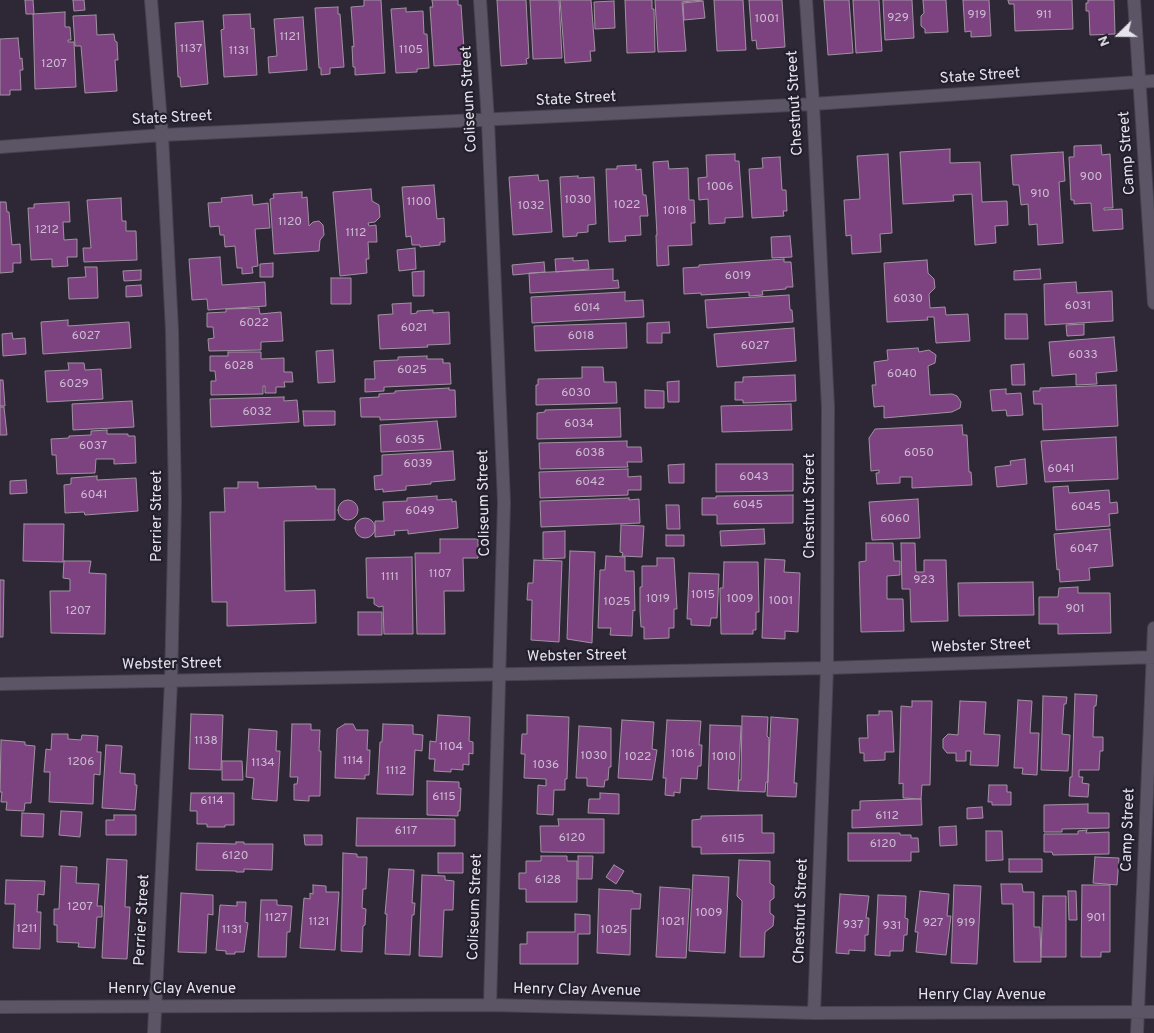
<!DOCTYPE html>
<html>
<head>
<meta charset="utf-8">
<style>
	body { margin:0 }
	#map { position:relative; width:1154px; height:1033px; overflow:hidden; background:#2e2836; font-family:Overpass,sans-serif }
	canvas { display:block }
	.north { position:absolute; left:1094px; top:10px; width:50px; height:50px; -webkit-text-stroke:4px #241f2c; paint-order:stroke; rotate:248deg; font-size:14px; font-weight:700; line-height:20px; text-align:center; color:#e7e3ed }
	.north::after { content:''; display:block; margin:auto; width:18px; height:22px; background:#e7e3ed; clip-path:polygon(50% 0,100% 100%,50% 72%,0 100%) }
</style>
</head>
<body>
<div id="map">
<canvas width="1154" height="1033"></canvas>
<div class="north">N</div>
</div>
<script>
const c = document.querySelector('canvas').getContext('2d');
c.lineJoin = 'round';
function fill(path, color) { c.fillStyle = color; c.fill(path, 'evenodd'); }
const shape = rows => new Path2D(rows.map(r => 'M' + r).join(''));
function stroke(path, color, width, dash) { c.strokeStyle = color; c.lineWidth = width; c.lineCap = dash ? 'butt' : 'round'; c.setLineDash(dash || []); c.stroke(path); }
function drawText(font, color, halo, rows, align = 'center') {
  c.font = font + ' Overpass,sans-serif'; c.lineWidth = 4.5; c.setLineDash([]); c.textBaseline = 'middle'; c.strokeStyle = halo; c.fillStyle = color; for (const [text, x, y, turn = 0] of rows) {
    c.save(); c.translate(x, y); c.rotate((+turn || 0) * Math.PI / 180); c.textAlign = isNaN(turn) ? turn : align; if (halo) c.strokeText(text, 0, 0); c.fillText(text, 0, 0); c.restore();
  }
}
const building = shape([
	[25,0,33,0,34,14,26,14,25,0],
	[73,0,84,0,85,10,74,11,73,0],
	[364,0,381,0,385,73,355,75,355,67,353,67,352,46,354,47,351,7,364,6,364,0],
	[432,0,458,0,458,5,461,5,465,64,434,66,430,7,433,7,432,0],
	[497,0,526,0,529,58,526,59,527,64,501,66,497,0],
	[530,0,559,0,562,58,533,59,530,0],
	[560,0,591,0,595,51,590,51,591,61,565,63,560,0],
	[625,0,652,0,652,9,654,9,655,52,627,53,625,0],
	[655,0,702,0,682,2,686,51,658,52,655,0],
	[714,0,743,0,746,50,717,51,714,0],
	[749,0,782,0,785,47,757,49,756,40,752,41,749,0],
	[824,0,849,0,853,53,828,55,824,0],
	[853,0,879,0,882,51,856,53,853,0],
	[883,0,912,0,914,38,885,40,883,0],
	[923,0,946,0,948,32,925,33,925,29,921,26,921,16,924,13,923,0],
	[963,0,989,0,991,36,971,37,971,31,965,32,963,0],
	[1008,0,1072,0,1073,29,1015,31,1014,4,1009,4,1008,0],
	[1088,0,1114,0,1115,34,1090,35,1089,11,1086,11,1086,3,1088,3,1088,0],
	[614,1,615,28,595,29,594,2,614,1],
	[703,1,705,18,684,20,683,3,703,1],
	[338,7,338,14,340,14,344,67,330,68,330,74,321,75,321,68,319,68,315,8,338,7],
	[406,8,406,12,423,11,424,34,427,34,429,68,417,69,417,72,396,73,391,9,406,8],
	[65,12,65,27,70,27,71,40,68,40,68,42,74,42,76,87,35,89,33,14,65,12],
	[250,14,251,29,254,28,257,75,224,77,221,30,224,29,223,15,250,14],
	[96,15,97,35,114,34,115,41,117,42,118,60,115,60,117,91,85,93,81,46,75,46,73,16,96,15],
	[303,17,307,70,269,73,268,57,277,56,274,19,303,17],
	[203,21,208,84,181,87,180,77,178,77,175,23,203,21],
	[18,38,20,59,22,58,23,70,20,70,21,90,10,90,10,95,0,95,0,39,18,38],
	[1101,145,1102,155,1110,154,1113,208,1104,208,1104,210,1122,209,1123,229,1093,231,1091,203,1074,204,1074,200,1071,200,1069,157,1074,157,1074,146,1101,145],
	[950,149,950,163,980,162,982,202,1007,201,1008,225,995,226,996,243,975,245,972,194,953,195,954,201,903,204,900,152,950,149],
	[1063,152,1065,181,1059,182,1063,243,1038,245,1037,224,1029,225,1028,204,1021,205,1019,185,1013,185,1011,155,1063,152],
	[735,154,735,161,739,161,743,217,725,218,725,223,709,224,708,199,699,200,698,178,707,177,706,155,735,154],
	[888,154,892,233,880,234,881,252,852,254,851,235,846,236,844,200,860,199,857,156,888,154],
	[780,157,782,190,786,190,787,211,783,211,784,216,752,218,749,169,763,168,762,158,780,157],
	[668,161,669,169,688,168,689,200,694,200,695,223,691,223,692,245,668,246,669,265,657,266,656,235,657,235,653,162,668,161],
	[636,165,636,170,641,169,643,195,646,195,648,216,640,216,641,235,625,236,626,241,609,242,606,169,617,169,617,166,636,165],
	[538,175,539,181,548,180,552,232,513,235,509,177,538,175],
	[578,176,578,178,594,177,596,224,588,225,588,232,577,233,577,236,563,237,560,177,578,176],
	[434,185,437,219,444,218,445,242,440,242,440,245,420,247,420,245,412,245,411,236,406,237,402,187,434,185],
	[371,189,372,201,379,205,380,217,375,222,368,223,369,226,376,225,377,242,368,242,369,259,366,259,367,273,340,276,333,192,371,189],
	[302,192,302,198,307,197,309,226,313,222,319,221,323,225,324,235,320,240,319,251,274,254,270,199,274,198,273,194,302,192],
	[252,195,253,205,268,203,270,228,255,229,258,266,252,267,253,273,242,274,242,268,237,268,235,246,225,247,224,235,220,235,219,226,210,227,208,203,222,202,221,198,252,195],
	[121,198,122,221,126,221,126,231,136,231,137,260,84,262,83,248,91,248,87,200,121,198],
	[0,202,6,202,7,212,9,212,12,245,20,244,21,263,13,263,13,272,0,273,0,202],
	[69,202,70,222,63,222,64,240,77,239,77,257,67,257,68,266,52,267,52,259,31,260,28,208,34,208,34,204,69,202],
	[790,236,792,257,772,258,771,237,790,236],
	[415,248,416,269,399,271,397,250,415,248],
	[220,257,222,285,265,282,266,306,208,310,207,299,192,300,189,259,220,257],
	[573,258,573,261,588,260,589,269,556,272,555,259,573,258],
	[784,259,784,262,791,262,793,287,786,287,786,289,762,291,763,295,749,296,749,292,701,295,701,293,684,294,683,268,699,267,699,265,784,259],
	[927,260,928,273,934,279,935,288,929,294,930,308,945,307,946,315,968,314,970,341,936,343,934,317,927,317,928,320,887,322,884,263,927,260],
	[544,262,545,272,513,275,512,265,544,262],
	[273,263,273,277,260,277,260,264,273,263],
	[85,267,97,267,98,298,69,299,68,278,86,277,85,267],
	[613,269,613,281,618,280,619,288,530,293,529,273,613,269],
	[1040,269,1041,279,1014,280,1014,271,1040,269],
	[141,270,141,280,124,281,123,271,141,270],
	[424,271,424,296,413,296,412,272,424,271],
	[331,278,351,278,351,304,331,304,331,278],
	[1076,282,1077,293,1112,291,1113,321,1045,325,1044,284,1076,282],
	[141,285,142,296,126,297,126,286,141,285],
	[625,292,625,301,643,300,644,317,532,323,531,297,625,292],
	[789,295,790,310,792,310,793,322,707,328,705,300,789,295],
	[411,303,411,314,417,313,417,311,433,310,433,313,449,312,450,344,427,345,428,347,380,349,378,315,393,314,392,304,411,303],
	[259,308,260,314,281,312,283,341,261,342,261,350,209,351,208,339,214,338,213,327,207,327,207,313,226,312,226,309,259,308],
	[1005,314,1027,314,1028,339,1005,339,1005,314],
	[68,320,68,326,129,322,131,348,43,354,41,322,68,320],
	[669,322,670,333,662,333,662,343,647,343,647,323,669,322],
	[626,323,627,348,535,351,534,326,626,323],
	[1084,324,1084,335,1067,336,1066,325,1084,324],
	[794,328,796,361,717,367,714,334,794,328],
	[12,333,13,339,25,338,26,354,3,356,2,334,12,333],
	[1114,337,1117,371,1096,373,1097,384,1076,385,1076,374,1052,376,1049,342,1114,337],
	[918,348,919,352,929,350,936,355,935,363,928,366,930,395,952,394,957,396,961,402,960,408,952,412,884,418,884,406,874,407,872,385,876,385,874,362,888,360,887,350,918,348],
	[333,350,335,382,318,383,316,351,333,350],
	[228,352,261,352,261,359,284,358,284,372,292,372,293,382,284,382,285,387,276,387,276,393,265,393,265,386,263,386,263,394,211,395,211,381,216,381,215,371,210,371,210,356,228,356,228,352],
	[427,356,427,359,443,359,443,363,450,363,451,384,384,387,384,391,365,392,365,379,375,379,374,361,398,360,398,357,427,356],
	[68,363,84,363,85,370,101,369,103,399,47,402,45,371,69,370,68,363],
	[1024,364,1025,385,1012,385,1011,365,1024,364],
	[582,367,603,367,604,382,616,382,617,403,536,405,536,385,538,385,538,379,582,378,582,367],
	[795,375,796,401,743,403,743,400,735,400,735,382,743,382,743,377,795,375],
	[0,380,3,380,5,406,0,406,0,380],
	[679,381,679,402,668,402,667,382,679,381],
	[1116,385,1118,426,1043,430,1042,404,1034,404,1033,391,1040,391,1040,388,1116,385],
	[449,388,449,390,455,390,456,417,380,420,380,417,361,417,360,398,379,397,379,394,395,393,395,391,449,388],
	[1006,389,1006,394,1021,393,1023,415,1007,416,1006,410,992,411,990,390,1006,389],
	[645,390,664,391,664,408,645,408,645,390],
	[284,397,284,401,297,400,299,422,211,427,210,399,284,397],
	[132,401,134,427,73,430,72,404,132,401],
	[791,404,792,430,722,432,721,406,791,404],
	[0,407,4,407,7,435,0,435,0,407],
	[620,408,621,437,537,439,537,413,545,412,545,410,620,408],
	[303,411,335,411,335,425,304,426,303,411],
	[437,421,441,449,381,452,380,425,437,421],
	[962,425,963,435,967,435,969,472,971,472,972,485,912,488,912,477,900,477,900,483,877,484,876,473,879,473,879,470,871,471,869,438,875,429,962,425],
	[107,430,107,434,128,434,128,436,135,436,136,463,114,464,114,459,96,459,95,473,57,474,56,455,52,455,51,439,69,438,69,436,91,435,91,431,107,430],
	[1116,437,1118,479,1045,482,1041,441,1116,437],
	[627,441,627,447,641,447,642,462,627,462,628,467,540,469,539,443,627,441],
	[453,451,455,480,431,482,431,484,406,486,406,490,383,492,383,489,375,490,374,476,382,475,382,455,453,451],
	[1025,459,1027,484,997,487,995,467,1011,465,1010,461,1025,459],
	[684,464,684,483,669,483,668,465,684,464],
	[716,464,793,464,793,491,716,492,716,464],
	[628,469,628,477,641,476,641,490,628,490,628,495,540,498,539,472,628,469],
	[97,476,97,480,136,478,138,511,85,515,84,512,65,513,64,485,71,484,71,478,97,476],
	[26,480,27,493,10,494,10,481,26,480],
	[238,482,258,482,258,488,316,486,316,489,335,489,335,520,284,521,285,591,315,590,316,623,227,626,227,602,212,602,210,512,225,512,224,488,238,488,238,482],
	[1068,486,1069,493,1109,490,1110,503,1117,502,1118,513,1109,514,1110,526,1056,530,1053,487,1068,486],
	[793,495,793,523,717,524,717,515,702,515,702,498,716,498,716,496,793,495],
	[437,496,437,500,452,499,452,502,456,501,458,528,408,534,408,530,394,531,395,535,375,537,375,521,384,521,383,502,407,501,407,498,437,496],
	[629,498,629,500,639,499,640,523,541,527,540,501,629,498],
	[918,499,920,538,872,540,869,502,918,499],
	'338 510a10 10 0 1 1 20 0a10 10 0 1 1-20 0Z',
	[666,505,679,505,680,529,667,529,666,505],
	'355 528a10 10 0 1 1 20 0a10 10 0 1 1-20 0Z',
	[24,524,64,524,63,562,23,561,24,524],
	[621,525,644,526,642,557,622,556,623,553,620,552,621,525],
	[764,529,765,544,721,546,720,531,764,529],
	[1110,529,1113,566,1089,568,1090,580,1060,582,1059,569,1057,570,1054,534,1110,529],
	[565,531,565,558,543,559,543,532,565,531],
	[666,535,684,535,684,546,666,546,666,535],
	[440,539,478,539,478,558,463,558,464,591,444,591,445,634,417,634,415,553,440,553,440,539],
	[866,543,893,543,894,561,900,561,900,575,887,576,887,599,903,599,904,631,861,632,859,562,866,561,866,543],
	[901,543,915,543,916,572,924,572,924,560,946,560,948,621,911,622,910,589,902,589,901,543],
	[570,551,595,552,592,643,567,639,570,551],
	[606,556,625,557,625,571,634,571,635,611,633,610,632,636,610,635,611,628,598,628,600,570,605,570,606,556],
	[412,557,413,634,384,634,383,606,379,607,374,604,374,598,367,598,366,558,412,557],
	[657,558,674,558,677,609,674,609,674,628,669,628,669,638,644,639,644,627,641,627,640,611,640,587,642,587,642,566,657,566,657,558],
	[765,559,785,560,784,572,800,573,798,632,785,631,785,639,762,638,765,559],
	[534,560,562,561,559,642,531,640,532,600,527,600,528,583,533,583,534,560],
	[64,561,91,561,89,573,106,574,105,634,51,633,50,591,70,591,70,579,63,578,64,561],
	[724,562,758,562,759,612,756,612,756,630,753,630,753,634,721,634,720,588,723,588,724,562],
	[689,573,719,574,717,618,711,618,710,626,691,625,691,619,687,619,689,573],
	[0,580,4,580,3,637,0,637,0,580],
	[1033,582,1034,615,959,616,958,583,1033,582],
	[1078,587,1078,593,1110,593,1111,633,1058,634,1058,624,1039,624,1039,597,1058,597,1059,588,1078,587],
	[358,612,382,612,382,635,358,635,358,612],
	[1075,694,1097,695,1096,706,1094,706,1093,737,1103,737,1103,751,1100,751,1099,770,1079,770,1079,777,1083,777,1082,783,1089,784,1088,797,1069,796,1070,777,1072,777,1075,694],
	[1043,696,1067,697,1066,704,1064,704,1062,734,1070,735,1068,771,1041,770,1043,696],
	[1018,700,1032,701,1030,733,1039,733,1037,775,1022,774,1023,768,1014,768,1018,700],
	[912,701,932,701,930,785,922,785,921,799,903,798,903,783,899,784,901,706,912,707,912,701],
	[960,701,986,702,984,734,1000,735,998,766,970,765,971,751,966,751,966,761,956,761,956,753,947,753,943,748,943,739,948,734,958,735,960,701],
	[879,711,892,711,894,752,885,752,885,760,864,761,864,753,860,753,859,738,868,738,867,715,879,715,879,711],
	[191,714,223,715,221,770,189,769,191,714],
	[438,715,470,717,469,741,473,742,473,754,469,753,469,765,463,764,463,770,451,769,451,772,434,771,435,759,429,759,430,741,436,742,438,715],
	[527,715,569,717,567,779,565,779,565,790,554,790,553,815,537,814,538,785,546,786,546,779,524,778,525,754,521,754,522,734,527,734,527,715],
	[742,716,768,717,767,736,769,738,768,782,766,782,765,792,738,791,739,780,741,780,742,716],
	[771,717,798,719,794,783,797,783,796,797,767,796,771,717],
	[622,720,654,722,652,749,657,750,652,780,618,778,622,720],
	[667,720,701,721,699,745,702,745,701,766,698,766,697,779,681,778,680,793,674,792,674,796,665,795,666,778,663,778,667,720],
	[292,724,311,724,311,730,320,730,319,751,321,751,320,796,309,796,309,801,294,800,294,784,297,784,298,777,290,777,292,724],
	[345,724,353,724,356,730,368,730,367,750,370,750,369,775,365,775,365,779,335,778,337,729,345,724],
	[383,724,413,725,413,734,423,735,422,751,415,750,413,795,377,794,380,742,382,742,383,724],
	[710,725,741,726,738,791,708,789,710,725],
	[579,726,611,728,611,767,609,767,608,780,605,780,604,787,587,786,587,778,576,778,579,726],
	[249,729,277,731,276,751,280,751,277,801,252,799,254,778,246,777,249,729],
	[52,734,68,734,68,739,81,740,82,735,98,736,97,752,101,752,100,775,94,774,93,804,49,802,50,772,44,772,46,749,51,750,52,734],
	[1,740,25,742,25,745,35,746,31,803,25,803,24,811,6,810,7,802,1,802,2,792,0,792,1,740],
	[106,745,122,746,120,773,135,774,135,785,137,785,135,810,102,808,106,745],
	[222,761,242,761,243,780,222,780,222,761],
	[427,781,459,782,459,788,461,788,460,811,458,811,458,816,427,815,427,781],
	[989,785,1007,785,1007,792,1011,792,1011,805,992,805,992,802,988,802,989,785],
	[191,793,234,793,234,825,225,825,225,827,207,827,207,824,197,824,197,811,190,811,191,793],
	[600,793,619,794,619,814,588,813,589,799,600,799,600,793],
	[921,799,922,825,852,828,852,810,860,810,860,801,921,799],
	[1088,804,1088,813,1109,813,1109,828,1062,829,1062,832,1044,832,1044,805,1088,804],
	[982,807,983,818,967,819,967,808,982,807],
	[61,811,82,812,80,837,59,835,61,811],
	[22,813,44,814,43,837,21,836,22,813],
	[114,815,136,815,136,835,106,835,106,820,114,820,114,815],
	[762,815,762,833,774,833,774,853,701,854,701,847,692,847,692,820,701,819,701,816,762,815],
	[357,818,455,819,455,846,356,846,357,818],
	[558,819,604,819,604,853,541,852,540,826,559,826,558,819],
	[956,826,957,845,940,846,939,827,956,826],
	[1087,830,1086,833,1109,832,1109,854,1053,855,1052,852,1044,852,1044,834,1078,834,1078,831,1087,830],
	[986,831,1002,831,1003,860,986,861,986,831],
	[848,833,900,833,900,835,911,835,911,838,918,838,919,852,911,852,911,861,848,861,848,833],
	[304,835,322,835,322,845,305,845,304,835],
	[236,842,244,842,244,844,273,844,272,870,244,869,244,872,236,872,236,871,196,870,197,843,236,844,236,842],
	[343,853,357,854,357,857,367,857,366,889,363,889,362,908,366,909,365,925,363,926,362,952,341,951,343,853],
	[438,853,463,853,463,873,438,873,438,853],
	[541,856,567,856,567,861,577,861,577,902,526,902,526,889,519,889,519,873,526,873,526,861,541,861,541,856],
	[578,856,593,856,592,879,578,879,578,856],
	[1095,857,1119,858,1117,885,1093,883,1095,857],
	[107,859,127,860,125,907,130,907,127,959,102,958,107,859],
	[1009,859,1042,859,1042,872,1009,872,1009,859],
	[739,860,770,861,770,883,774,886,774,898,770,901,770,913,774,916,773,926,765,932,764,957,740,957,742,901,737,896,739,860],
	[614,865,624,871,616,884,606,877,614,865],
	[61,866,77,867,76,883,99,884,97,906,102,906,102,917,97,917,95,948,78,947,79,943,57,942,57,925,54,925,54,909,59,909,61,866],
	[389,869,414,870,412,903,415,903,414,915,412,915,410,955,385,954,387,914,385,914,389,869],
	[422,875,445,876,445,880,454,881,453,910,444,910,442,957,419,956,422,875],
	[693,875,729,877,725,953,689,951,693,875],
	[6,880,45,881,44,895,38,894,37,912,41,912,40,949,13,948,15,904,5,904,6,880],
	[1001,884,1022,884,1023,892,1034,892,1034,927,1040,927,1041,962,1014,962,1013,904,1002,904,1001,884],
	[313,885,326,886,326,892,339,892,335,950,300,948,304,898,310,899,310,893,313,894,313,885],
	[954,885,981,886,977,964,951,963,954,885],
	[1082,885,1110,885,1110,952,1101,952,1101,957,1081,957,1082,885],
	[660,887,690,889,686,958,656,957,660,887],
	[599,889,633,891,633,893,641,894,640,909,631,909,630,955,597,953,599,889],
	[920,891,949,894,947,916,951,916,946,955,916,952,918,932,915,932,920,891],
	[1068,891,1076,891,1077,920,1069,920,1068,891],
	[181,893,213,895,213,915,208,914,206,953,178,952,181,893],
	[840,894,869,896,866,918,869,918,868,935,865,935,865,951,849,950,849,954,836,953,840,894],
	[878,895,906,896,905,918,908,919,907,935,904,935,903,951,890,951,890,956,875,955,878,895],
	[1043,896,1066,896,1066,957,1041,957,1043,896],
	[261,900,277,900,277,905,292,906,290,932,287,932,286,957,258,957,261,900],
	[237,902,246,902,245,922,248,923,244,952,235,952,235,954,226,954,226,951,216,950,220,905,237,906,237,902],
	[575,914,590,915,590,934,578,934,578,964,520,964,520,944,527,944,527,932,575,932,575,914]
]);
fill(building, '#7d4380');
stroke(building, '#a092a0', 1);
const street = shape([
	[151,0,162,135,172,330,175,502,171,682,154,1033],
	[480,0,488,121,504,502,490,1005],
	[806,0,813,104,828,407,827,668,814,1013],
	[1134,0,1154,303],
	[0,147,162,135,813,104,1154,81],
	[0,684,827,668,1154,657],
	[0,1007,490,1005,814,1013,1154,1012],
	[1137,1033,1154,628]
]);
stroke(street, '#484350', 14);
stroke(street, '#5b5565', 12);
drawText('12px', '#ccbbd2', null, [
	["919",977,16],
	["911",1044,16],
	["929",898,19],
	["1001",767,20],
	["1121",290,38],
	["1137",191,50],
	["1105",411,51],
	["1131",239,52],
	["1207",54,65],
	["900",1091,178],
	["1006",720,188],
	["910",1040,195],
	["1030",578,201],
	["1100",419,203],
	["1022",627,206],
	["1032",531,207],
	["1018",675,212],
	["1120",290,223],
	["1212",47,231],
	["1112",356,234],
	["6019",738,277],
	["6030",908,300],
	["6031",1078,307],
	["6014",587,309],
	["6022",254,324],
	["6021",414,329],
	["6027",86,337],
	["6018",581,337],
	["6027",755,347],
	["6033",1083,356],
	["6028",239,367],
	["6025",412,371],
	["6040",902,375],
	["6029",74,385],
	["6030",576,394],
	["6032",257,413],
	["6034",579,425],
	["6035",410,441],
	["6037",93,447],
	["6038",590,454],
	["6050",919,454],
	["6039",418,465],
	["6041",1061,470],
	["6043",754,478],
	["6042",590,483],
	["6041",94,496],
	["6045",748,506],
	["6045",1086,508],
	["6049",420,512],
	["6060",895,520],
	["6047",1084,550],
	["1107",440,575],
	["1111",390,578],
	["923",924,581],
	["1015",703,596],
	["1019",658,600],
	["1009",740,600],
	["1001",781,602],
	["1025",617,603],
	["901",1075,610],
	["1207",78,612],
	["1138",206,742],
	["1104",451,748],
	["1016",683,755],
	["1030",594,757],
	["1022",638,758],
	["1010",724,758],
	["1114",353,762],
	["1206",81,763],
	["1134",263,764],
	["1036",546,766],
	["1112",396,772],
	["6115",444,798],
	["6114",212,802],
	["6112",887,817],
	["6117",406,832],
	["6120",572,839],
	["6115",733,840],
	["6120",883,845],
	["6120",235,857],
	["6128",548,881],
	["1207",80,908],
	["1009",709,914],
	["1127",276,919],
	["901",1096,919],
	["1121",319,923],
	["1021",673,923],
	["927",933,924],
	["919",966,924],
	["937",853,926],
	["931",892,927],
	["1211",27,930],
	["1131",232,931],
	["1025",614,931]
]);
drawText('15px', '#e7e3ed', '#241f2c', [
	["State Street",980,77,-4],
	["Coliseum Street",470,99,-93],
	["State Street",576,100,-3],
	["Chestnut Street",796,103,-93],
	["State Street",172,119,-3],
	["Camp Street",1128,153,-94],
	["Coliseum Street",485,503,-91],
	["Chestnut Street",811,506,-90],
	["Perrier Street",158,516,-90],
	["Webster Street",981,647,-2],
	["Webster Street",577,657,-1],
	["Webster Street",172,665,-1],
	["Camp Street",1129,830,-88],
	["Coliseum Street",476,907,-88],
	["Chestnut Street",802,911,-88],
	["Perrier Street",143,920,-87],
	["Henry Clay Avenue",172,990],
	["Henry Clay Avenue",577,991,1],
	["Henry Clay Avenue",982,996]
]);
</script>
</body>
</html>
